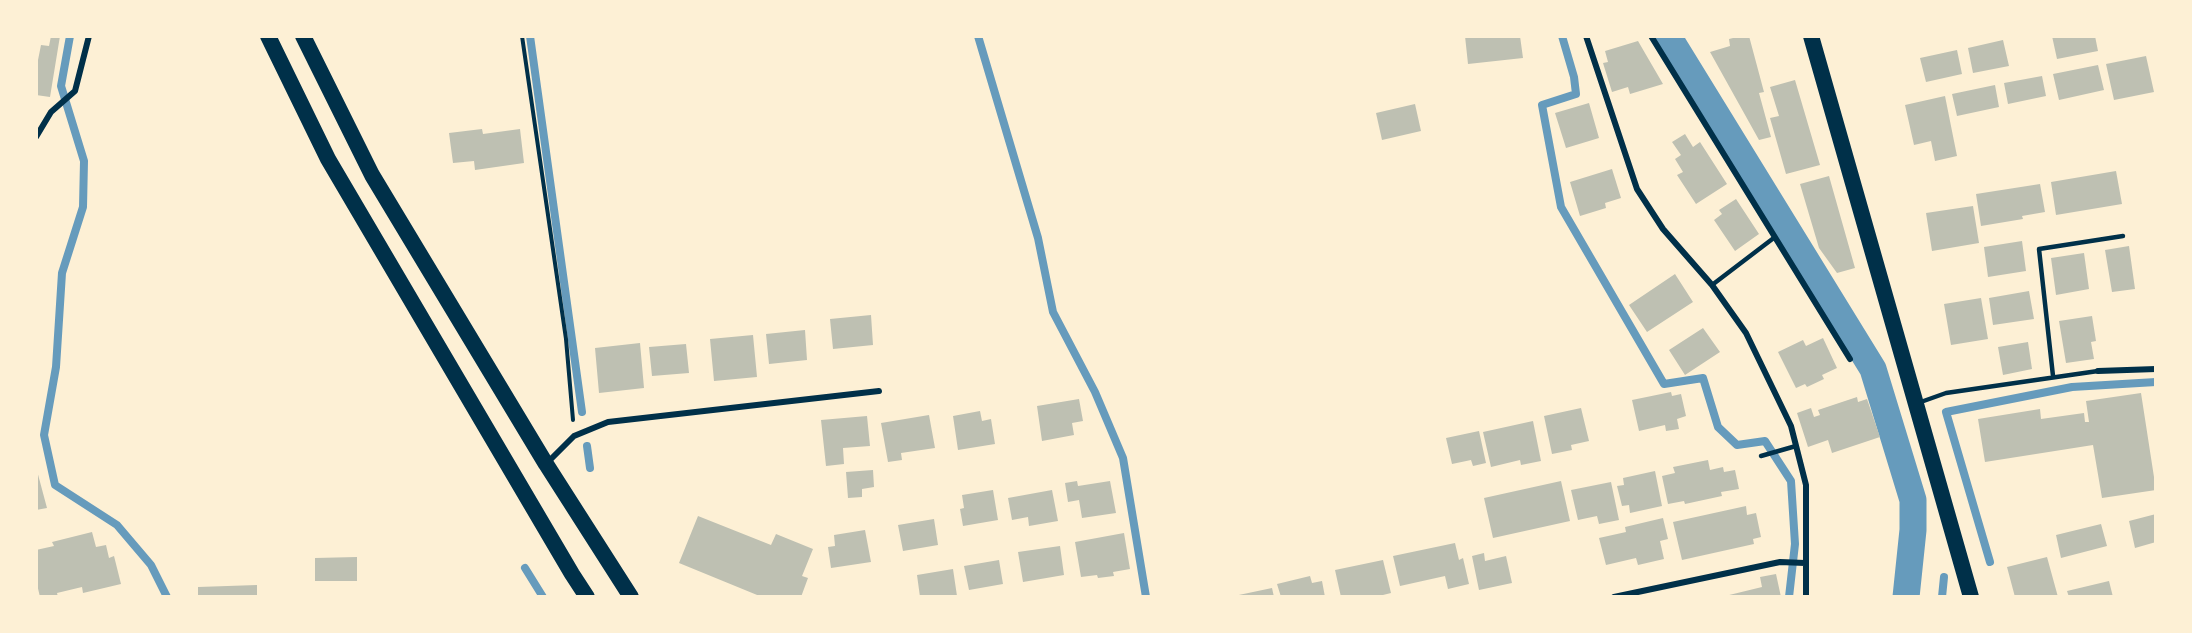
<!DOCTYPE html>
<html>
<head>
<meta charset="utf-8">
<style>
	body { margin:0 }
	#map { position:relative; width:2192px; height:633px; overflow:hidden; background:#fdf0d5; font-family:"Exo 2",sans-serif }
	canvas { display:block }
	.frame { position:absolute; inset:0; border:38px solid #fdf0d5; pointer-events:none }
</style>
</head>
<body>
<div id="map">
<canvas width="2192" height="633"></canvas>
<div class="frame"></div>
</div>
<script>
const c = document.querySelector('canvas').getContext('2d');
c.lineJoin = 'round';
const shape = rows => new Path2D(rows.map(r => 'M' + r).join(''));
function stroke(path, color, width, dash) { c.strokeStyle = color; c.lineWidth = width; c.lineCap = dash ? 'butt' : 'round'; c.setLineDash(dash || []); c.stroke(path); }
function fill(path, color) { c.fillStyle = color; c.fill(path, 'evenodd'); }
stroke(shape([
	[70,36,61,86,84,161,83,207,62,273,56,367,44,435,55,485,117,525,151,565,167,597],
	[530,36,582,412],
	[978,36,1038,238,1053,312,1095,392,1123,458,1146,597],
	[1562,36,1574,77,1576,94,1542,105,1561,207,1664,384,1703,378,1718,427,1737,445,1765,441,1791,481,1795,544,1789,597],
	[587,446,590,468],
	[1990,562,1946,412,2072,387,2156,382],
	[525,568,543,597],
	[1942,597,1944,577]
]), '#669bbc', 8);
stroke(shape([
	[1668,36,1873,369,1913,500,1913,530,1906,597]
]), '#669bbc', 27);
fill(shape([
	[51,36,60,36,50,97,36,95,36,70,41,45,49,46],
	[1465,36,1520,36,1523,58,1468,64],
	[1741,36,1749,36,1764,92,1759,93,1771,137,1759,140,1710,52,1730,46,1729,39],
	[2052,36,2095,36,2098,51,2057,59],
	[2003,40,2009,66,1973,73,1968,48],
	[1638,41,1663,84,1630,94,1628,87,1612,92,1603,63,1608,62,1605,51],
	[1957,50,1962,74,1926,82,1920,58],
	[2146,56,2154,92,2114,100,2106,64],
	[2098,65,2104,90,2059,100,2053,74],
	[2042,76,2046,96,2008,104,2004,83],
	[1795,80,1820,165,1786,174,1770,118,1779,116,1770,87],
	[1995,85,1999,107,1957,116,1952,94],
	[1945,96,1957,156,1935,161,1931,141,1914,145,1905,105],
	[1589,103,1599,138,1566,148,1555,113],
	[1415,104,1421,131,1382,140,1376,113],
	[482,129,483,134,520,129,524,163,475,170,474,161,453,163,449,133],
	[1685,134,1693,147,1700,142,1727,184,1696,204,1677,175,1683,172,1675,159,1681,155,1672,142],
	[1612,169,1621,198,1605,203,1606,208,1580,216,1570,182],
	[2116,171,2122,204,2056,215,2051,182],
	[1829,176,1855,268,1837,273,1819,248,1800,184],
	[2040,184,2045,212,2022,216,2023,219,1981,226,1976,194],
	[1736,199,1759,234,1735,251,1714,220,1722,214,1719,210],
	[1973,206,1979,243,1932,251,1926,213],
	[2022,241,2026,271,1988,277,1984,247],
	[2129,246,2135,289,2112,292,2105,250],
	[2084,253,2089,289,2056,295,2051,258],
	[1675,274,1693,302,1647,332,1629,305],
	[2029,291,2034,319,1993,325,1989,298],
	[1981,298,1988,339,1951,345,1944,304],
	[871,315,873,345,833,349,830,319],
	[2092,316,2096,341,2091,342,2094,359,2066,363,2059,321],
	[1703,328,1720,352,1685,375,1669,350],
	[805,330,807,360,769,364,766,334],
	[753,335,757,377,714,381,710,339],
	[1823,338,1837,368,1822,375,1824,379,1807,387,1805,384,1796,388,1778,352,1803,340,1806,346],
	[2028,342,2032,369,2003,375,1998,347],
	[640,343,644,388,599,393,595,348],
	[686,344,689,373,652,376,649,347],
	[1671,392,1672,396,1681,394,1686,416,1677,419,1679,429,1666,431,1665,425,1639,431,1632,400],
	[2141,393,2156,490,2102,498,2093,445,1985,462,1978,419,2040,409,2041,419,2084,413,2085,422,2089,422,2086,401],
	[1857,397,1858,402,1867,399,1880,437,1832,453,1828,440,1808,447,1797,413,1811,408,1814,417,1820,415,1818,410],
	[1079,399,1083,421,1072,423,1074,435,1042,441,1037,406],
	[1581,408,1589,441,1571,445,1572,450,1552,454,1544,416],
	[980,411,982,421,991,419,995,444,958,450,953,416],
	[929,415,935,448,901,453,902,460,888,462,881,423],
	[867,416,870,446,843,448,844,464,826,466,821,420],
	[1533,421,1541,461,1521,465,1520,460,1491,467,1483,432],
	[1479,431,1486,463,1473,466,1471,460,1452,464,1446,438],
	[1708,460,1710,470,1723,467,1724,472,1735,470,1739,489,1721,492,1722,496,1685,504,1684,501,1668,504,1662,476,1675,473,1673,467],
	[36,467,47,508,36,510],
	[873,470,874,487,862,489,862,497,848,498,846,472],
	[1655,471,1662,506,1630,513,1629,505,1622,506,1617,486,1624,485,1623,478],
	[1077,481,1078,486,1110,481,1116,513,1082,518,1079,500,1068,502,1065,483],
	[1561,481,1570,521,1493,538,1484,498],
	[1611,482,1619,520,1599,524,1597,516,1578,520,1571,490],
	[993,490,998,520,963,526,960,509,964,508,962,495],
	[1052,490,1058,521,1029,526,1028,517,1012,520,1008,498],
	[1746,506,1747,515,1756,513,1761,537,1753,539,1754,544,1682,560,1673,522],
	[2156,514,2156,542,2135,548,2129,521],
	[698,516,771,545,776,534,813,549,802,576,808,578,801,597,762,597,679,563],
	[1663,518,1668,539,1660,541,1664,559,1638,565,1636,558,1606,565,1599,538,1626,532,1625,527],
	[934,519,938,545,903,551,898,525],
	[2101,524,2107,546,2061,558,2056,535],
	[865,530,871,562,831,568,828,547,835,546,834,535],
	[92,532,96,547,106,545,109,558,114,556,121,584,83,593,82,587,57,593,58,597,40,597,36,580,36,550,54,546,52,542],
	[1124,533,1130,569,1113,572,1114,576,1098,578,1097,575,1081,577,1075,542],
	[1455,543,1459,560,1463,558,1469,584,1448,589,1445,576,1400,586,1393,556],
	[1060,546,1064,575,1023,582,1018,552],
	[1484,553,1485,561,1506,556,1512,583,1479,590,1472,556],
	[357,557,357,581,315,581,315,558],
	[2047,557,2058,597,2015,597,2007,567],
	[999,560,1003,584,969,590,964,566],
	[1383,560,1391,593,1375,597,1341,597,1335,570],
	[953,569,957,596,920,597,917,575],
	[1776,574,1781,597,1721,597,1762,587,1760,577],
	[1310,576,1312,583,1322,581,1325,597,1281,597,1277,584],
	[2109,581,2113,597,2069,597,2067,591],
	[257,585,257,597,198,597,198,587],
	[1272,588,1274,597,1234,597,1234,596]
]), '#bec0b2');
stroke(shape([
	[522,36,566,339,573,420]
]), '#003049', 4);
stroke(shape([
	[1712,285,1775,237],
	[2053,376,2039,249,2123,236],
	[1918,403,1946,393,2098,371],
	[1761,456,1796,446]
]), '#003049', 4.5);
stroke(shape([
	[1586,36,1637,189,1663,229,1712,285,1746,333,1791,426,1806,485,1806,597],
	[1651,36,1850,359],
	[36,137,51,112,75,91,89,36],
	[2098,371,2156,369],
	[546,464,574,436,608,422,879,391],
	[1614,597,1780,562,1805,563]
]), '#003049', 6);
stroke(shape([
	[268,36,328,159,572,574,587,597],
	[303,36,372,175,546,464,631,597],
	[1811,36,1971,597]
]), '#003049', 16);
</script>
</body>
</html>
